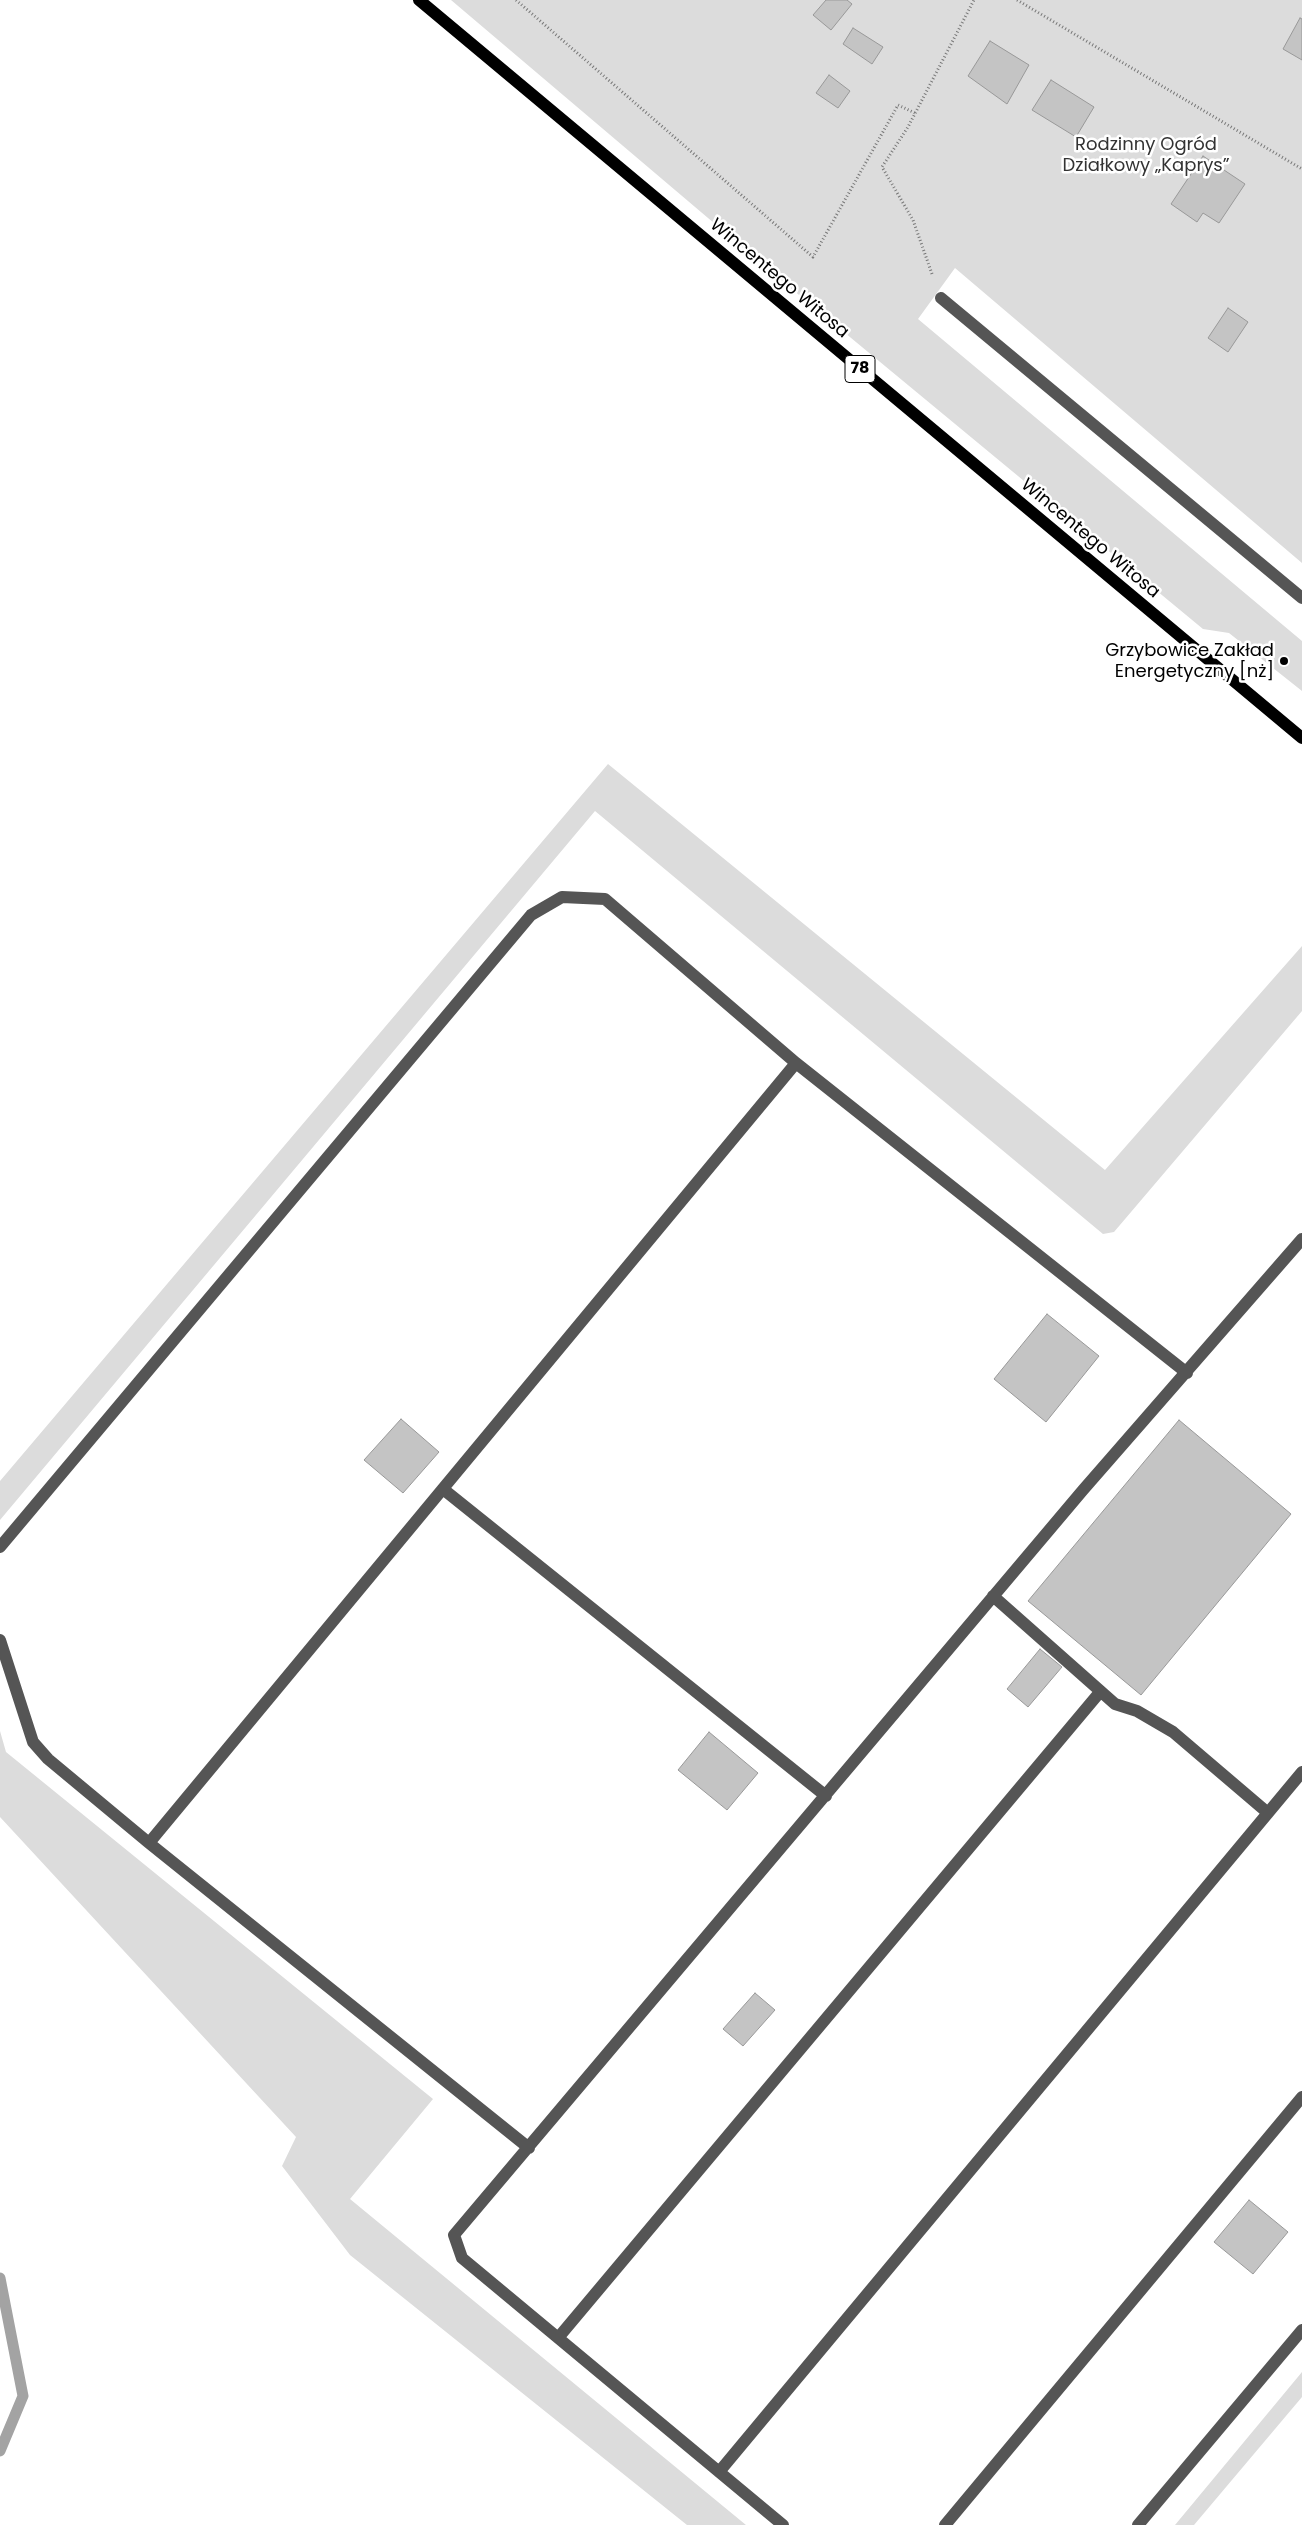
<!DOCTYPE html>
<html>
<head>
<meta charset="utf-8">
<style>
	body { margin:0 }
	canvas { display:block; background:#fff }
</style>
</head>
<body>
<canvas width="1302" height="2525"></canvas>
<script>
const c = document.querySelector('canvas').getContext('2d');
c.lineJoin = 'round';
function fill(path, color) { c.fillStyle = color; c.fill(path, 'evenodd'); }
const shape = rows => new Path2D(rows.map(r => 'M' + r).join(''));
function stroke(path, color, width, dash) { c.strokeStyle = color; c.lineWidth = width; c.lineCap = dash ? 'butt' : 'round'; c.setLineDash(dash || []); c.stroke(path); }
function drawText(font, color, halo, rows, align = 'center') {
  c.font = font + ' Poppins,sans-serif'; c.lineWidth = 5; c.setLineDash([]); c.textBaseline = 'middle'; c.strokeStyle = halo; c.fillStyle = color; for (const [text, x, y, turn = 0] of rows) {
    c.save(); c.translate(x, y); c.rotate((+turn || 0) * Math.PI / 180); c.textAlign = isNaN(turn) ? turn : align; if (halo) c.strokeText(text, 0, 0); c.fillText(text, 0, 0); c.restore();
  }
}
fill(shape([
	[451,0,1302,0,1302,563,955,268,918,319,1302,641,1302,691,1229,633,1203,629,787,285],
	[608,764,1105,1170,1302,946,1302,1011,1114,1232,1103,1234,595,811,0,1520,0,1481],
	[0,1731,6,1752,433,2099,350,2199,746,2525,687,2525,350,2255,282,2166,296,2137,0,1817],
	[1302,2372,1302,2397,1194,2525,1175,2525]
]), '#dcdcdc');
stroke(shape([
	[0,2278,23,2396,0,2451]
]), '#a3a3a3', 11);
const building = shape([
	[826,0,847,0,852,4,831,30,813,15,826,0],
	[1300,18,1302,19,1302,60,1283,49,1300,18],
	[853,28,883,47,872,64,843,44,853,28],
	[990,41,1029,65,1007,104,968,76,990,41],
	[829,75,850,91,838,108,816,93,829,75],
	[1051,80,1094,107,1076,137,1032,110,1051,80],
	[1203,156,1245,184,1219,223,1203,213,1197,222,1171,204,1203,156],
	[1228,308,1248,322,1228,352,1208,338,1228,308],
	[1047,1314,1099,1356,1046,1422,994,1379,1047,1314],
	[401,1419,439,1452,403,1493,364,1460,401,1419],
	[1179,1420,1291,1514,1141,1695,1028,1601,1179,1420],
	[1040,1649,1062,1667,1028,1707,1007,1689,1040,1649],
	[709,1732,758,1773,727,1810,678,1770,709,1732],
	[755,1993,775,2010,743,2046,723,2029,755,1993],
	[1249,2200,1288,2232,1253,2274,1214,2242,1249,2200]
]);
fill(building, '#c4c4c4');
stroke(building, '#999', 1);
stroke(shape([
	[516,0,813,257,898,105,915,113],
	[1017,0,1302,169],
	[932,274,913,220,882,167,908,127,974,0]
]), '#777', 3, [1, 2.5]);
stroke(shape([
	[941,298,1302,598],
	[443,1489,826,1796],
	[0,1547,531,915,562,897,605,899,796,1063,1187,1373],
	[993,1596,1115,1704,1137,1711,1173,1732,1268,1813],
	[0,1640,33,1742,48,1759,149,1843,529,2148],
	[149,1843,796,1063],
	[558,2338,1100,1692],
	[719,2472,1302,1772],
	[783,2525,462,2258,454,2235,1083,1490,1302,1239],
	[945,2525,1302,2097],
	[1138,2525,1302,2330]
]), '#555', 12);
stroke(shape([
	[419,0,1302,738]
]), '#000', 12);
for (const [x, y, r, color] of [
	[1284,661,5,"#000"]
]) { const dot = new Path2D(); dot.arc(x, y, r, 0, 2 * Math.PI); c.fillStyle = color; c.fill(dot); stroke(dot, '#fff', 2); }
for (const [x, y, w] of [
	[860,369,30]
]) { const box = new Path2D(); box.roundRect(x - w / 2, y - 13.5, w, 27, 4); c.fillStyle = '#fff'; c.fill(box); stroke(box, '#000', 1); }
drawText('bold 16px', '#000', null, [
	["78",860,369]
]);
drawText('18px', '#333', '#fff', [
	["Rodzinny Ogród",1146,145],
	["Działkowy „Kaprys”",1146,166]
]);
drawText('18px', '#000', '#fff', [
	["Wincentego Witosa",779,279,40],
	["Wincentego Witosa",1090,539,40]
]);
drawText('18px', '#000', '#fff', [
	["Grzybowice Zakład",1274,651],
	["Energetyczny [nż]",1274,672]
], 'right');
</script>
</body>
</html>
